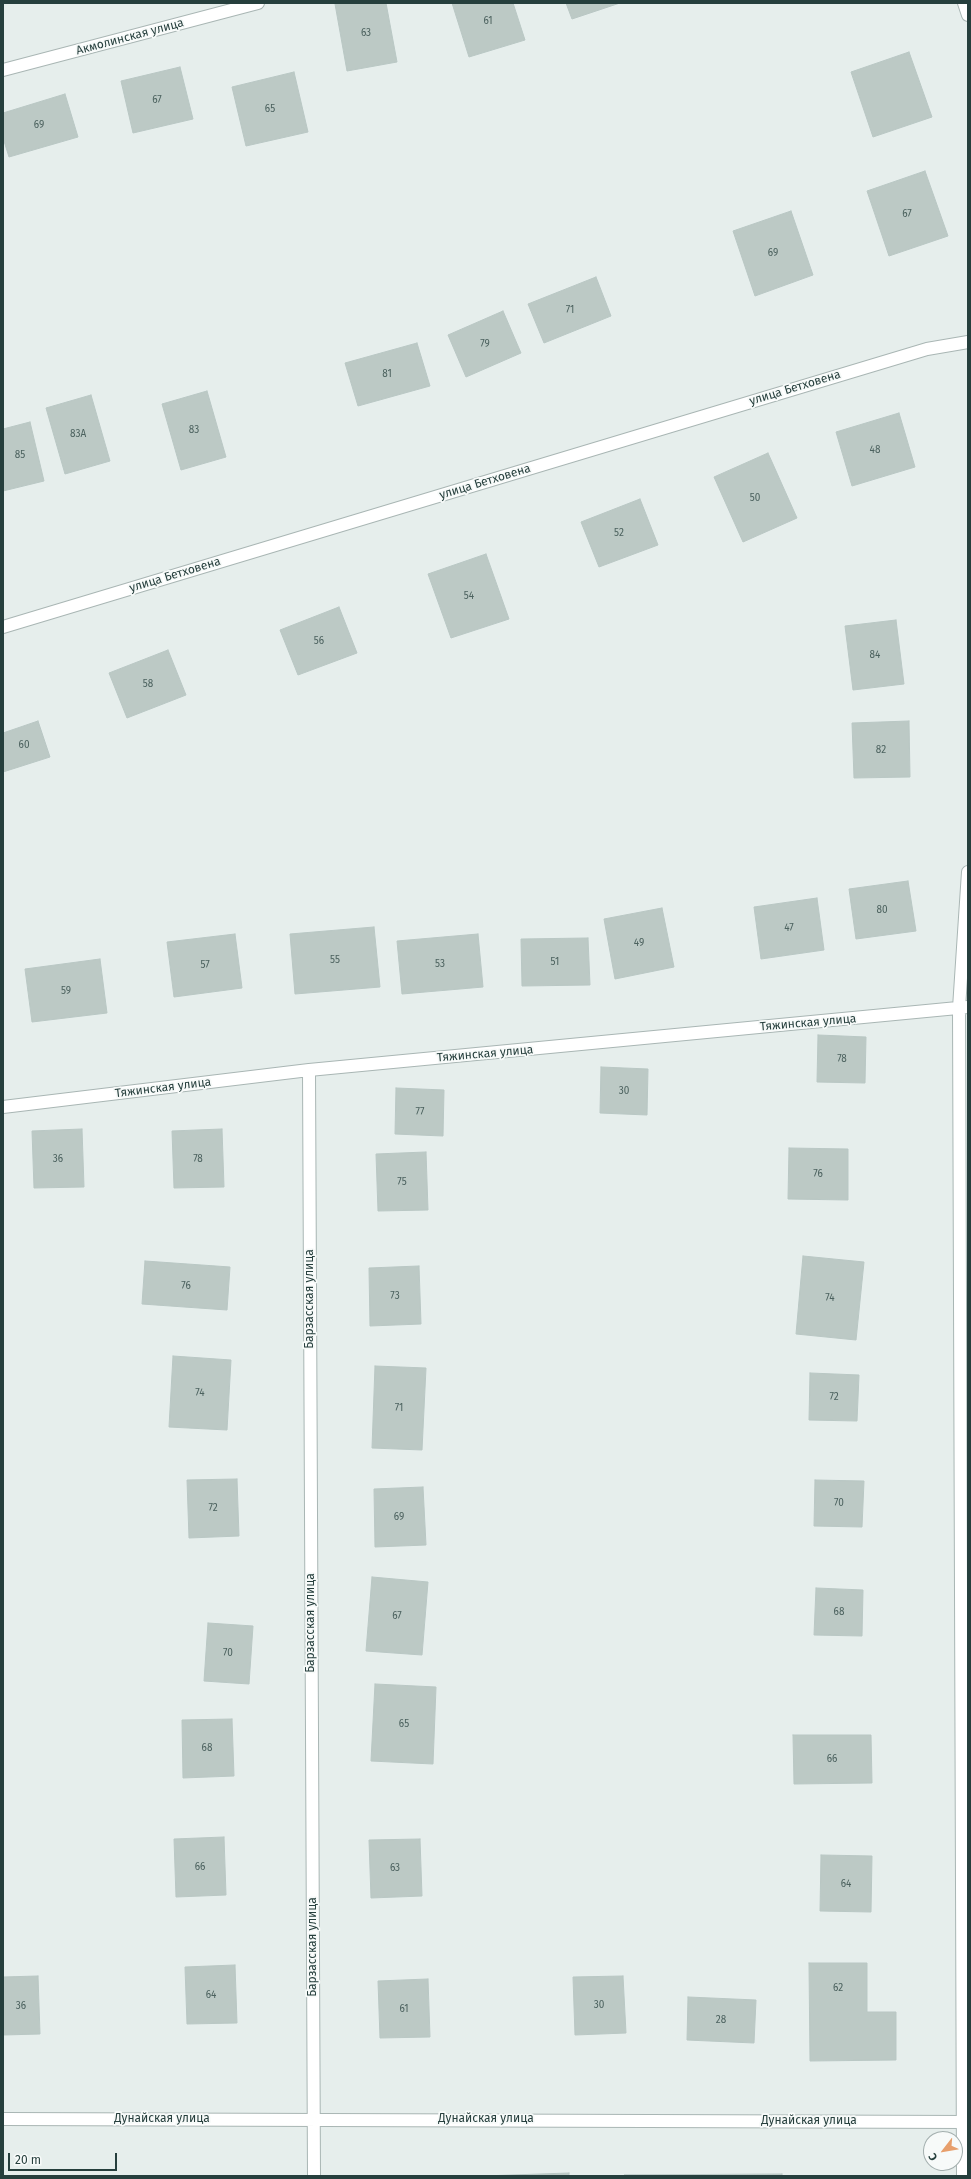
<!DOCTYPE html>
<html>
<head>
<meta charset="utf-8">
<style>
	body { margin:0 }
	#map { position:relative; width:971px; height:2179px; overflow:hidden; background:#e6eeec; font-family:"Fira Sans",sans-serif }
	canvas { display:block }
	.frame { position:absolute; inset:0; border:4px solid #263f3d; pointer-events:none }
	.north { position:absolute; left:923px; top:2131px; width:40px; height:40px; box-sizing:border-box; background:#f7faf9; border:1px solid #a3afae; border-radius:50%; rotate:239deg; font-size:11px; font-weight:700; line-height:16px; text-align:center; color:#263f3d }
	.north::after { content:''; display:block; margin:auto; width:14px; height:18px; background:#e79f6c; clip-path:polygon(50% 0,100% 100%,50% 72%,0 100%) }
	.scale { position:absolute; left:8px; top:2153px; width:109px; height:18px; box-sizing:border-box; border:2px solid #263f3d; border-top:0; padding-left:5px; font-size:12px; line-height:14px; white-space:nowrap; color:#263f3d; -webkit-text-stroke:3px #f7faf9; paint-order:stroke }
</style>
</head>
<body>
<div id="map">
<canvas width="971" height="2179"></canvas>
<div class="frame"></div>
<div class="north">С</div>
<div class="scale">20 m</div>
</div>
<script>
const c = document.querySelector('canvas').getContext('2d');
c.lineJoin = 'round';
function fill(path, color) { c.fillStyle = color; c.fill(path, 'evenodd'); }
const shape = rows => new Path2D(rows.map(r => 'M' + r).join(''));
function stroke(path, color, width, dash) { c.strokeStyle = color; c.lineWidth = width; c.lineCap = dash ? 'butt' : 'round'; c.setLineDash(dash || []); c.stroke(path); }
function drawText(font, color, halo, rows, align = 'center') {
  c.font = font + ' "Fira Sans",sans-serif'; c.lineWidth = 3.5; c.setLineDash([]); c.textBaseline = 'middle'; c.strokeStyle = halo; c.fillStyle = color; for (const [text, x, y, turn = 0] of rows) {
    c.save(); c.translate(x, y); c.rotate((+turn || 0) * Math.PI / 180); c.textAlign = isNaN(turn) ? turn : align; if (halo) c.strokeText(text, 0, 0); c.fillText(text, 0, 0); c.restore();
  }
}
const building = shape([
	[340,3,386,3,397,62,347,71,335,4,340,3],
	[452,3,513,3,525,40,469,57,452,3],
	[566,3,620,3,572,19,566,3],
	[909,52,932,117,873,137,851,72,909,52],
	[180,67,193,119,133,133,121,81,180,67],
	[294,72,308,132,246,146,232,87,294,72],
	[65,94,78,137,9,157,3,138,3,113,65,94],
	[925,171,948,236,889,256,867,191,925,171],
	[791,211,813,275,755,296,733,231,791,211],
	[596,277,611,316,544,343,528,304,596,277],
	[503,311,521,353,466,377,448,335,503,311],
	[417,343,430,386,358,406,345,363,417,343],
	[207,391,226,457,181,470,162,404,207,391],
	[91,395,110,461,65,474,46,408,91,395],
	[899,413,915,467,852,486,836,432,899,413],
	[30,422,44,481,3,491,3,429,30,422],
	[768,453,797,518,743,542,714,477,768,453],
	[640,499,658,545,599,567,581,522,640,499],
	[486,554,509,619,451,638,428,574,486,554],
	[339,607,357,653,298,675,280,630,339,607],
	[896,620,904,684,853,690,845,626,896,620],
	[168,650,186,695,127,718,109,673,168,650],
	[38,721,50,757,3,772,3,733,38,721],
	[909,721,910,777,854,778,852,723,909,721],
	[908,881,916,931,856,939,849,889,908,881],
	[817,898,824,950,761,959,754,907,817,898],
	[662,908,674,967,615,979,604,919,662,908],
	[374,927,380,987,295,994,290,934,374,927],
	[235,934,242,988,174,997,167,942,235,934],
	[478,934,483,987,402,994,397,941,478,934],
	[588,938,590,985,522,986,521,939,588,938],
	[100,959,107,1013,32,1022,25,969,100,959],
	[818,1035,866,1037,865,1083,817,1082,818,1035],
	[601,1067,648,1069,647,1115,600,1113,601,1067],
	[396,1088,444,1090,443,1136,395,1134,396,1088],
	[82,1129,84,1187,34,1188,32,1131,82,1129],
	[222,1129,224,1187,174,1188,172,1131,222,1129],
	[789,1148,848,1149,848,1200,788,1199,789,1148],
	[426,1152,428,1210,378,1211,376,1154,426,1152],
	[803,1256,864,1262,856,1340,796,1334,803,1256],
	[145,1261,230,1267,227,1310,142,1304,145,1261],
	[419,1266,421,1324,370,1326,369,1268,419,1266],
	[173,1356,231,1360,227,1430,169,1427,173,1356],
	[375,1366,426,1368,422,1450,372,1448,375,1366],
	[810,1373,859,1375,857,1421,809,1420,810,1373],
	[237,1479,239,1536,189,1538,187,1480,237,1479],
	[815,1480,864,1481,862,1527,814,1526,815,1480],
	[423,1487,426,1545,375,1547,374,1489,423,1487],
	[372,1577,428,1582,422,1655,366,1651,372,1577],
	[816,1588,863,1590,862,1636,814,1635,816,1588],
	[208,1623,253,1626,249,1684,204,1681,208,1623],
	[375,1684,436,1687,433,1764,371,1761,375,1684],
	[232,1719,234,1776,183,1778,182,1720,232,1719],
	[793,1735,871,1735,872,1783,794,1784,793,1735],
	[224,1837,226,1895,176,1897,174,1839,224,1837],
	[420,1839,422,1896,371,1898,369,1840,420,1839],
	[821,1855,872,1856,871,1912,820,1911,821,1855],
	[809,1963,867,1963,867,2012,896,2012,896,2060,810,2061,809,1963],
	[235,1965,237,2023,187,2024,185,1967,235,1965],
	[38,1976,40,2034,3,2035,3,1977,38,1976],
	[623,1976,626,2033,575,2035,573,1977,623,1976],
	[428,1979,430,2037,380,2038,378,1981,428,1979],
	[688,1997,756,2000,754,2043,687,2040,688,1997],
	[569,2173,569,2176,482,2176,569,2173],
	[782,2174,782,2176,624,2175,782,2174]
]);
fill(building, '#bcc9c5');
stroke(building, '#b9c7c4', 1);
const minor = shape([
	[964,3,968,15],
	[3,70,258,3],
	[3,627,927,349,968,342],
	[309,1070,314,2176],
	[3,1107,309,1070,968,1007],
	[3,2119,968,2122],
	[963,2176,959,1008,968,872]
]);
stroke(minor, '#a9b6b4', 14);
stroke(minor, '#fff', 12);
drawText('10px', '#4c625f', null, [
	["61",488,21],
	["63",366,33],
	["67",157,100],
	["65",270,109],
	["69",39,125],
	["67",907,214],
	["69",773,253],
	["71",570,310],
	["79",485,344],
	["81",387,374],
	["83",194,430],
	["83А",78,434],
	["48",875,450],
	["85",20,455],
	["50",755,498],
	["52",619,533],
	["54",469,596],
	["56",319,641],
	["84",875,655],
	["58",148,684],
	["60",24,745],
	["82",881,750],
	["80",882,910],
	["47",789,928],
	["49",639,943],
	["55",335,960],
	["51",555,962],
	["53",440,964],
	["57",205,965],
	["59",66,991],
	["78",842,1059],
	["30",624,1091],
	["77",420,1112],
	["36",58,1159],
	["78",198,1159],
	["76",818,1174],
	["75",402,1182],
	["76",186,1286],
	["73",395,1296],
	["74",830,1298],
	["74",200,1393],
	["72",834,1397],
	["71",399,1408],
	["70",839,1503],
	["72",213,1508],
	["69",399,1517],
	["68",839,1612],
	["67",397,1616],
	["70",228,1653],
	["65",404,1724],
	["68",207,1748],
	["66",832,1759],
	["66",200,1867],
	["63",395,1868],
	["64",846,1884],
	["62",838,1988],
	["64",211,1995],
	["30",599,2005],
	["36",21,2006],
	["61",404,2009],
	["28",721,2020]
]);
drawText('12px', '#263f3d', '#f7faf9', [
	["Акмолинская улица",130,37,-15],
	["улица Бетховена",795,388,-17],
	["улица Бетховена",485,482,-17],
	["улица Бетховена",175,575,-17],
	["Тяжинская улица",808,1023,-5],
	["Тяжинская улица",485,1054,-5],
	["Тяжинская улица",163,1088,-7],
	["Барзасская улица",310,1299,-90],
	["Барзасская улица",311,1623,-90],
	["Барзасская улица",313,1947,-90],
	["Дунайская улица",162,2119],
	["Дунайская улица",486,2119],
	["Дунайская улица",809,2121]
]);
</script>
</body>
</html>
